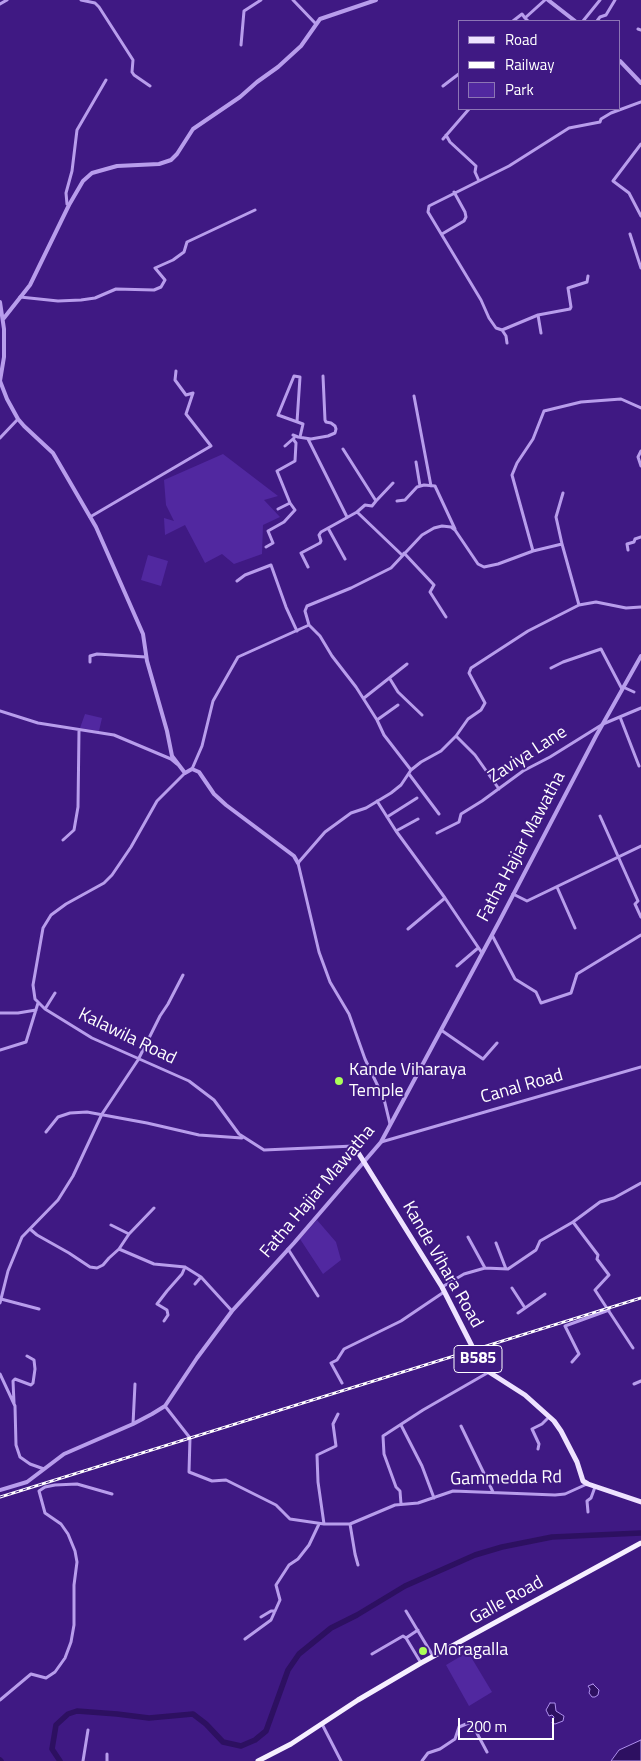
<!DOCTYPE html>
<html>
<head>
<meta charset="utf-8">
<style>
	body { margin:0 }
	#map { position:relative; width:641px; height:1761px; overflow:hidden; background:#3f1983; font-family:"Titillium Web",sans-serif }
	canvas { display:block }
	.legend { position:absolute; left:458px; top:20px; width:162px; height:90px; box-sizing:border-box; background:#3f1983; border:1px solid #8c75b5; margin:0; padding:6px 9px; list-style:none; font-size:15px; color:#fff }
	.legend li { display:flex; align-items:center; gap:10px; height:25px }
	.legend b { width:25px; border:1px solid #8c75b5 }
	.scale { position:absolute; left:458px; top:1718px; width:96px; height:22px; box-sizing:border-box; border:2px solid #fff; border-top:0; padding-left:6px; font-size:15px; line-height:18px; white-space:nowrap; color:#fff; -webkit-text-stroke:4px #3f1983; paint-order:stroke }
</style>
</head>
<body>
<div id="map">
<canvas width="641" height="1761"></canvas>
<ul class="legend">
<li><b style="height:6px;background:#eee2ff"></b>Road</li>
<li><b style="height:6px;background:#fff"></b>Railway</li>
<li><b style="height:14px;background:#5128a0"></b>Park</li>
</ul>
<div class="scale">200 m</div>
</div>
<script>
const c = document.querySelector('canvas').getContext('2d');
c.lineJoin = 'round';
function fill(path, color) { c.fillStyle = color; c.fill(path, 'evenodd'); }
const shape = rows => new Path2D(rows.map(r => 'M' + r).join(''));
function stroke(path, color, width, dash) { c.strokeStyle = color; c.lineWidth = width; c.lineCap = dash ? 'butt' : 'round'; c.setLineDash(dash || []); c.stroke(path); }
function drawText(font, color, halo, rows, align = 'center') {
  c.font = font + ' "Titillium Web",sans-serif'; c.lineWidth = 4; c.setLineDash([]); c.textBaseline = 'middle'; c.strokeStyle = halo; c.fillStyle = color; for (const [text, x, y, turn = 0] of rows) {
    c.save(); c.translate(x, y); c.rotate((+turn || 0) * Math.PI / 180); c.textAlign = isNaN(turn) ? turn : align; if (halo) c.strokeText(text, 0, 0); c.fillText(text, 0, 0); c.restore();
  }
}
fill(shape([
	[223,454,278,496,264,500,280,517,263,525,262,554,234,564,222,554,205,563,185,525,165,535,164,518,174,521,166,505,164,480],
	[148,555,168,561,161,586,141,580],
	[85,714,102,718,99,731,80,728],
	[317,1220,336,1242,341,1260,323,1274,300,1239],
	[468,1652,492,1692,469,1706,446,1665]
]), '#5128a0');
const water = shape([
	[593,1684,599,1690,598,1695,595,1697,592,1697,589,1693,590,1689,588,1686,593,1684],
	[550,1703,555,1703,556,1711,564,1716,563,1721,555,1724,552,1723,554,1717,552,1715,549,1716,546,1710,550,1703],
	[641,1740,641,1761,611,1761,619,1750,641,1740]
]);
fill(water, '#2d1061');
stroke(water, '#af90ee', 1);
stroke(shape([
	[0,1760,1,1761],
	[60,1761,52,1749,56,1725,68,1714,77,1711,117,1714,149,1718,193,1714,206,1724,223,1742,241,1746,255,1740,266,1731,288,1670,299,1654,331,1628,357,1615,405,1586,475,1555,502,1547,552,1537,641,1533]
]), '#2d1061', 5.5);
stroke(shape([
	[81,0,95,3,99,7,133,60,132,72,134,75,150,86],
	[293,0,316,24],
	[0,4,7,0],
	[513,21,522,14,525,18],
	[528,21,525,18,545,0],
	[583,21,600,0],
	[597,21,600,17,606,15,615,0],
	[638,29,641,30],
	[241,45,244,11,261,0],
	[443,86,460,73],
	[446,135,450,142,476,166,475,172,479,181],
	[443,139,469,109],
	[641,144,613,181,629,193,641,216],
	[69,205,67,204,66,193,72,171,77,130,106,80],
	[442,234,464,221,466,217,465,212,454,192],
	[630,234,641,268],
	[20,297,58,301,81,300,95,298,116,289,154,290,161,287,165,280,155,268,173,260,184,252,187,242,255,210],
	[538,315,541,333],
	[502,330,496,328,489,318,481,300,428,212,429,206,509,166,569,128,600,122,601,119,611,113,641,102],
	[507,343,506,336,502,330,538,315,570,309,571,307,568,288,587,282,588,276],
	[414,396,431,486],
	[297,422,300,377,294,376,278,415,303,424,300,437],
	[293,435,298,437,311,439,328,436,335,433,336,429,335,426,331,423,326,422,325,420,323,376],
	[0,438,18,419],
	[308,439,347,517],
	[285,446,294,438],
	[343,449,376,501,372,506,365,505,357,512],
	[641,451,638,457,641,466],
	[416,462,420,486],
	[376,501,393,483],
	[397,501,405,500,417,487,424,485,435,486,455,529],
	[278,509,290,503,277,471,295,461,296,443,293,439],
	[90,517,211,446,186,414,193,393,186,395,175,380,176,371],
	[328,528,345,559],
	[562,544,556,517,563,493],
	[266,547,273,543,268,531,284,522,295,510,290,503],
	[628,550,627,544,634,542,635,539,641,537],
	[533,551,512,475,517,463,533,439,544,411,581,402,621,399,641,408],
	[404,553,434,585,430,592,446,617],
	[308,567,301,553,320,543,321,541,319,535,321,532,357,512,402,555],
	[237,581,245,575,271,565,286,607,297,631],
	[309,625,320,636,332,656,356,687,377,720,384,735,411,770],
	[90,662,90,656,97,654,146,657],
	[551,668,563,662,601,649,622,689],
	[390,679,398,692,422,715],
	[623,687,634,692],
	[364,698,407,664],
	[0,711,38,723,114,735,171,759,177,764],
	[620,717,639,766],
	[377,720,398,705],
	[456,736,475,755,499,789],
	[192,769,202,746,213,701,238,657,309,625,305,611,307,606,351,588,391,568,422,535,434,528,442,526,451,527,455,530,478,564,484,567,498,564,533,551,562,544,579,605],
	[185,773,157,801,131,847,112,875,104,883,66,904,51,915,43,928,33,985,35,999,45,1009,92,1038,189,1081,214,1100,239,1134,264,1150,354,1146],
	[409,774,439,814],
	[377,801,396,831,445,898,482,953],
	[600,816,638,901,635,904,641,917],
	[387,817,417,798],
	[396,831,418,819],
	[437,833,459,822,461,814,482,801,523,771,550,757,603,724,641,708],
	[63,840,74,830,78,807,79,731],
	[557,887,575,928],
	[513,894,527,901,641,846],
	[408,929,445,898],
	[492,935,515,979,536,992,541,1003,571,993,577,974,641,935],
	[457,966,478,948],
	[45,1009,55,993],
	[0,1013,18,1013,36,1010],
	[441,1030,483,1059,497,1043],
	[0,1050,26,1042,38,1003],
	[390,1124,384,1099,365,1059,349,1014,330,982,319,952,298,863,325,832,351,813,366,808,391,793,401,785,411,770,421,762,441,751,456,736,468,719,481,710,485,703,469,673,471,668,528,631,579,605,596,602,626,608,641,607],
	[46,1132,58,1117,70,1113,87,1112,147,1123,199,1135,242,1138],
	[381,1142,641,1067],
	[573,1222,598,1255,597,1259,609,1275,595,1290,633,1348],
	[111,1225,129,1234],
	[30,1229,37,1235,69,1253,90,1267,97,1268,103,1265,109,1258,119,1249,154,1264,185,1267,201,1277,232,1311],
	[496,1243,506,1269],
	[119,1249,129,1234,154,1208],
	[288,1249,318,1296],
	[485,1268,508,1269,536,1250,540,1241,573,1222,600,1202,614,1198,641,1183],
	[195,1284,201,1277],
	[442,1287,464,1274,485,1268,468,1237],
	[512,1288,525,1308],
	[1,1299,39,1309],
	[0,1303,8,1271,22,1237,58,1200,73,1176,102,1114,138,1060,160,1016,168,1004,183,975],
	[518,1313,545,1294],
	[164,1321,168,1315,167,1310,157,1304,167,1291,182,1274,185,1267],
	[572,1362,579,1354,565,1326,609,1310],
	[0,1374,15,1406,16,1445,20,1457,30,1464,44,1469],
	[342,1383,331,1363,337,1360,344,1349,401,1321,444,1292],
	[634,1384,641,1381],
	[14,1403,13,1381,15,1379,31,1385,33,1383,35,1369,34,1360,27,1356],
	[165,1406,190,1438,189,1472,212,1481,226,1480,276,1505,290,1519,324,1524,350,1524,395,1505,418,1503,453,1491,555,1495,565,1494,587,1484],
	[133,1424,135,1384],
	[401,1425,422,1466,434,1498],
	[461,1426,493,1492],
	[538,1449,539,1444,532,1429,542,1424,549,1417],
	[401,1504,400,1491,396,1487,384,1454,383,1436,423,1410,489,1372],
	[588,1512,587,1501,591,1498,595,1487],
	[324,1524,318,1482,317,1455,336,1446,333,1424,338,1414],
	[350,1524,355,1554,358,1565],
	[406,1611,433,1656],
	[261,1617,271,1611,275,1611],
	[418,1630,406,1638,421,1663],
	[245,1639,271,1620,280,1600,276,1585,289,1565,298,1559,309,1545,319,1524],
	[372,1654,403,1636,406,1638],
	[0,1700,31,1674,46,1678,55,1672,65,1658,71,1642,74,1625,74,1585,77,1562,75,1551,68,1534,61,1524,45,1513,39,1491,45,1487,55,1485,77,1484,112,1494],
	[322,1724,341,1761],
	[83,1761,88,1730],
	[107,1761,107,1754],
	[422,1761,428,1753,440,1749,455,1739,459,1727,471,1722,487,1752]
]), '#b89dec', 3);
stroke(shape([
	[548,0,575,21],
	[620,61,641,83],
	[0,302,4,329,4,357,0,381,7,399,18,419,24,426,53,453,96,527,143,634,147,661,167,731,172,756,185,773,192,769,199,772,214,794,226,805,294,856,298,863],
	[4,318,30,285,69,205,83,181,92,173,117,166,159,164,171,160,177,154,193,129,240,97,257,82,278,67,301,46,320,19,376,0],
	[0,1490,27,1482,64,1454,133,1424,152,1414,165,1406,197,1358,232,1311,294,1243,381,1142,500,920,596,736,641,656]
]), '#b89dec', 4);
stroke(shape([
	[354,1146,442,1287,478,1358,483,1365,489,1372,525,1395,554,1421,561,1431,577,1462,583,1481,588,1484,641,1502]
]), '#eee2ff', 5);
stroke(shape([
	[258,1761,291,1744,358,1700,421,1663,641,1543]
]), '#f6f0ff', 5);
const rail = shape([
	[0,1497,641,1298]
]);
stroke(rail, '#fff', 3);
stroke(rail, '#3f1983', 1, [4]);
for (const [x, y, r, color] of [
	[339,1081,5,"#abff58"],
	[423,1651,5,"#abff58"]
]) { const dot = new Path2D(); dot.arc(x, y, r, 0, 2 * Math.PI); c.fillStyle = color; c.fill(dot); stroke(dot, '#3f1983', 2); }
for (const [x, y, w] of [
	[478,1359,48]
]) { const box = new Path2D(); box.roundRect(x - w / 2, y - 13.5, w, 27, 4); c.fillStyle = '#3f1983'; c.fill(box); stroke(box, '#fff', 1); }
drawText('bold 16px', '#fff', null, [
	["B585",478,1359]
]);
drawText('18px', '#fff', '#3f1983', [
	["Zaviya Lane",528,755,-33],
	["Fatha Hajiar Mawatha",522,847,-62],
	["Kalawila Road",127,1037,26],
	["Canal Road",522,1087,-16],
	["Fatha Hajiar Mawatha",318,1192,-50],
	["Kande Vihara Road",442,1265,60],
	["Gammedda Rd",506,1479,-1],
	["Galle Road",507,1601,-29]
]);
drawText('18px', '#fff', '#3f1983', [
	["Kande Viharaya",349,1071],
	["Temple",349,1092],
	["Moragalla",433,1651]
], 'left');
</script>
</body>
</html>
